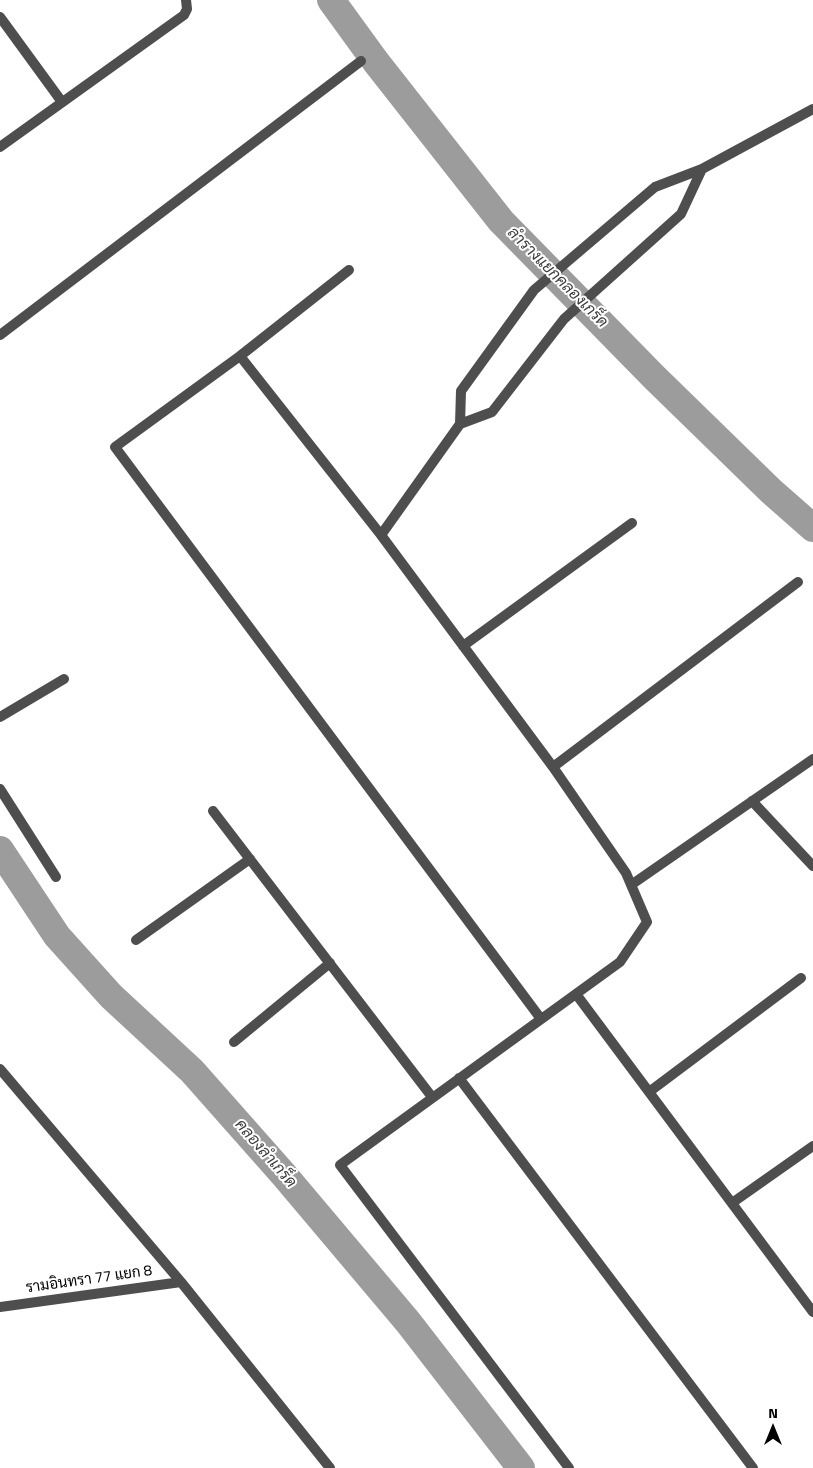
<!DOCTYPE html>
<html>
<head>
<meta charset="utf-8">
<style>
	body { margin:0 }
	#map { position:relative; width:813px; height:1468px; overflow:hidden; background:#fff; font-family:"Titillium Web",sans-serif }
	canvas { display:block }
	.north { position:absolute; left:748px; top:1403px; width:50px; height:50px; -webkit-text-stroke:4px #fff; paint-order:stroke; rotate:0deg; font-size:14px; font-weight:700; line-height:20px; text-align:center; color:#000 }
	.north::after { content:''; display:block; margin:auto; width:18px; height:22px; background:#000; clip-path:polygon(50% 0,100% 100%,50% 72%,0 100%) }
</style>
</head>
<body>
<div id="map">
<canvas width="813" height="1468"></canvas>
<div class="north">N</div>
</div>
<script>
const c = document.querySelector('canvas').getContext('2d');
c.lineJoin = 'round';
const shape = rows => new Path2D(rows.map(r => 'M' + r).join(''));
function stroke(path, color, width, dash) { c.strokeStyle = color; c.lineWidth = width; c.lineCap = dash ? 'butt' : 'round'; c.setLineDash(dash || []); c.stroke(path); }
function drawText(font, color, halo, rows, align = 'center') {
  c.font = font + ' "Titillium Web",Sarabun,sans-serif'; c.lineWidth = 4; c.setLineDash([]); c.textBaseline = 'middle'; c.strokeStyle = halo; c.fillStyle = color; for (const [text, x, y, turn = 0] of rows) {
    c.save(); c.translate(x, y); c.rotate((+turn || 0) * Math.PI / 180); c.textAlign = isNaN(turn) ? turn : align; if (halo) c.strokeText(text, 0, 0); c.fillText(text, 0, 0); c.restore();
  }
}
stroke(shape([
	[331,0,376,62,501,221,654,377,771,491,813,528],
	[0,850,57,936,111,996,192,1071,284,1175,408,1322,521,1468]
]), '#9c9c9c', 28);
stroke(shape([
	[0,17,62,102],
	[0,147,184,15,187,9,186,0],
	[702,169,681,214,564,319,492,412,460,424,461,391,534,290,655,187,702,169],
	[702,169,813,109],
	[349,270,240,356,115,447,541,1019],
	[0,335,361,61],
	[240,356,381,535,553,767,626,873,647,922,620,962,340,1165,569,1468],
	[381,535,460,424],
	[463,646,632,523],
	[0,717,64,679],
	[553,767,798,582],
	[0,789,56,877],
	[752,801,813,866],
	[213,811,432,1097],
	[631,885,813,759],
	[136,940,250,859],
	[576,994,813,1312],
	[234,1042,330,963],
	[0,1069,181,1282,330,1468],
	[459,1078,753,1468],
	[649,1092,801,978],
	[732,1203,813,1146],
	[0,1307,181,1282]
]), '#4e4e4e', 10);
drawText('15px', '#000', '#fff', [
	["รามอินทรา 77 แยก 8",89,1280,-8]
]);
drawText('italic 16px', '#3d3d3d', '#fff', [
	["ลำรางแยกคลองเกร็ด",557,278,45],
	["คลองลำเกร็ด",265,1154,49]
]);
</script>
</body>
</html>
